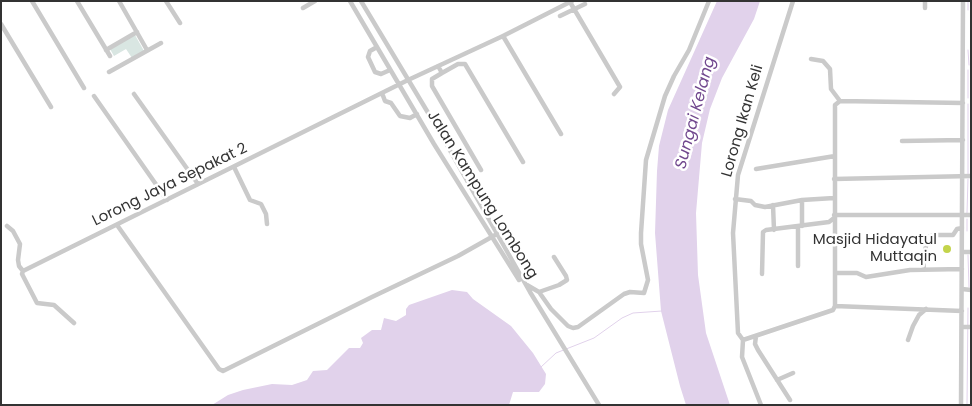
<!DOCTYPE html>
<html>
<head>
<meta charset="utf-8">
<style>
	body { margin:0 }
	#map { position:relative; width:972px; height:406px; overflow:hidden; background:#fff; font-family:Poppins,sans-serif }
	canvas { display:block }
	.frame { position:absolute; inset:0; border:2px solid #333; pointer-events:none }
</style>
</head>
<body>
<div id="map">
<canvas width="972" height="406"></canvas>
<div class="frame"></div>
</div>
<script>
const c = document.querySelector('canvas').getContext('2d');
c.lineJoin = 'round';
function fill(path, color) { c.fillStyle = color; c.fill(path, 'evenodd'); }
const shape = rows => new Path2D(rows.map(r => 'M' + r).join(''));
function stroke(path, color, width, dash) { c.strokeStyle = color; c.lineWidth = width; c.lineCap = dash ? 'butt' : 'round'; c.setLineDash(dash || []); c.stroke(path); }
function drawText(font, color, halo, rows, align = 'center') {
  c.font = font + ' Poppins,sans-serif'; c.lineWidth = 5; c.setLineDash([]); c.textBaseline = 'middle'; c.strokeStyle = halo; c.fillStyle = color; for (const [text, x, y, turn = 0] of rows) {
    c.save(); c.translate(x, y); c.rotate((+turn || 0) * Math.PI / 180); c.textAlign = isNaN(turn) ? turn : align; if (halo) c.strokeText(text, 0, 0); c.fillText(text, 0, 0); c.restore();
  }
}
fill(shape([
	[135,35,144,51,132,58,126,49,114,56,110,49]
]), '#d9e6e2');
fill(shape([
	[717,1,760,1,754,19,722,78,710,109,702,143,696,213,698,275,706,333,730,405,686,405,680,386,661,311,655,233,657,171,659,146,668,110],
	[452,290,467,292,473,299,511,326,533,353,546,374,545,384,539,392,513,392,509,405,212,405,228,395,243,390,272,384,292,385,307,380,313,371,327,370,349,348,360,348,363,343,361,338,372,330,381,330,384,318,396,321,406,315,406,309,409,305]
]), '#e1d2eb');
stroke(shape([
	[968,1,968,10],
	[968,50,969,65],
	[968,98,968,70],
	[968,175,968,104],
	[967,213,968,179],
	[967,219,967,231],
	[968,255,969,287],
	[541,367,556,353,594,338,622,318,633,313,662,311],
	[967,405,968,308]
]), '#e1d2eb', 1);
stroke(shape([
	[32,1,84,88],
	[77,1,110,56],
	[119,1,147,50],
	[166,1,180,23],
	[350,1,434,144,519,280],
	[361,1,439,131,530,292,599,405],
	[570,2,620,87,614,94],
	[303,8,315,1],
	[925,8,925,1],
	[560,16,585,4],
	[1,24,51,107],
	[503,36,561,134],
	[377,47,370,51,368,57,375,72,381,74,390,70],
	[106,50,137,32],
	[811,59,823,61,830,69,831,89,840,101,963,103],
	[438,66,442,73,432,79,432,86,481,170],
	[109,72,161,43],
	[442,73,458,64,465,64,523,162],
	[382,93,385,101,391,103,400,116,410,118,417,114],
	[134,94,198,184],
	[94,96,167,200],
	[902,141,963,140],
	[234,167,250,200,261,204,266,214,267,224],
	[756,169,835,156],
	[834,179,971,176],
	[735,199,751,201,755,205,765,207,802,200,834,198],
	[802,200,802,226],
	[773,205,774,230],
	[834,215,971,215],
	[117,225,219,369,223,371,372,297,458,256,497,234],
	[7,226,13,231,20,244,18,260,19,266,23,271],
	[798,226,798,266],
	[962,252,971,252],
	[924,269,923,260,928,237,933,235,953,235,957,229,962,228],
	[835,273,857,273,866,277,910,270,962,269],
	[762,274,763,232,766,230,829,222,834,218],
	[527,285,539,292,551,309,568,326,573,328,578,327,624,294,630,292,644,293,648,280,641,244,641,233,646,160,665,96,674,76,689,50,709,1],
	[962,289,971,290],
	[539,292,559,285,567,280,566,276,554,257],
	[835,306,835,105,840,101],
	[74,323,54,305,37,303,22,274,23,271,408,80,503,36,572,1],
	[962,327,971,327],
	[756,336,755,344,758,350,790,400],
	[743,340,738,333,733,233,738,175,793,1],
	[743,340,833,310,835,306,962,311],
	[743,340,742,357,761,405],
	[908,340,913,326,919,315,926,309],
	[777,380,793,373],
	[961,405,963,1]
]), '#cacaca', 4.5);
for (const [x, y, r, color] of [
	[947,249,5,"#c3d44b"]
]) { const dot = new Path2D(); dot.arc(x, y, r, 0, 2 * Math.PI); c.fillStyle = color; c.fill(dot); stroke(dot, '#fff', 2); }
drawText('15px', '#333', '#fff', [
	["Lorong Ikan Keli",743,121,-74],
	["Lorong Jaya Sepakat 2",170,185,-26],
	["Jalan Kampung Lombong",482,195,58]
]);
drawText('15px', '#333', '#fff', [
	["Masjid Hidayatul",937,240],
	["Muttaqin",937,257]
], 'right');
drawText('italic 16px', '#71488e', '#fff', [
	["Sungai Kelang",696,113,-75]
]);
</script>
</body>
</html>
